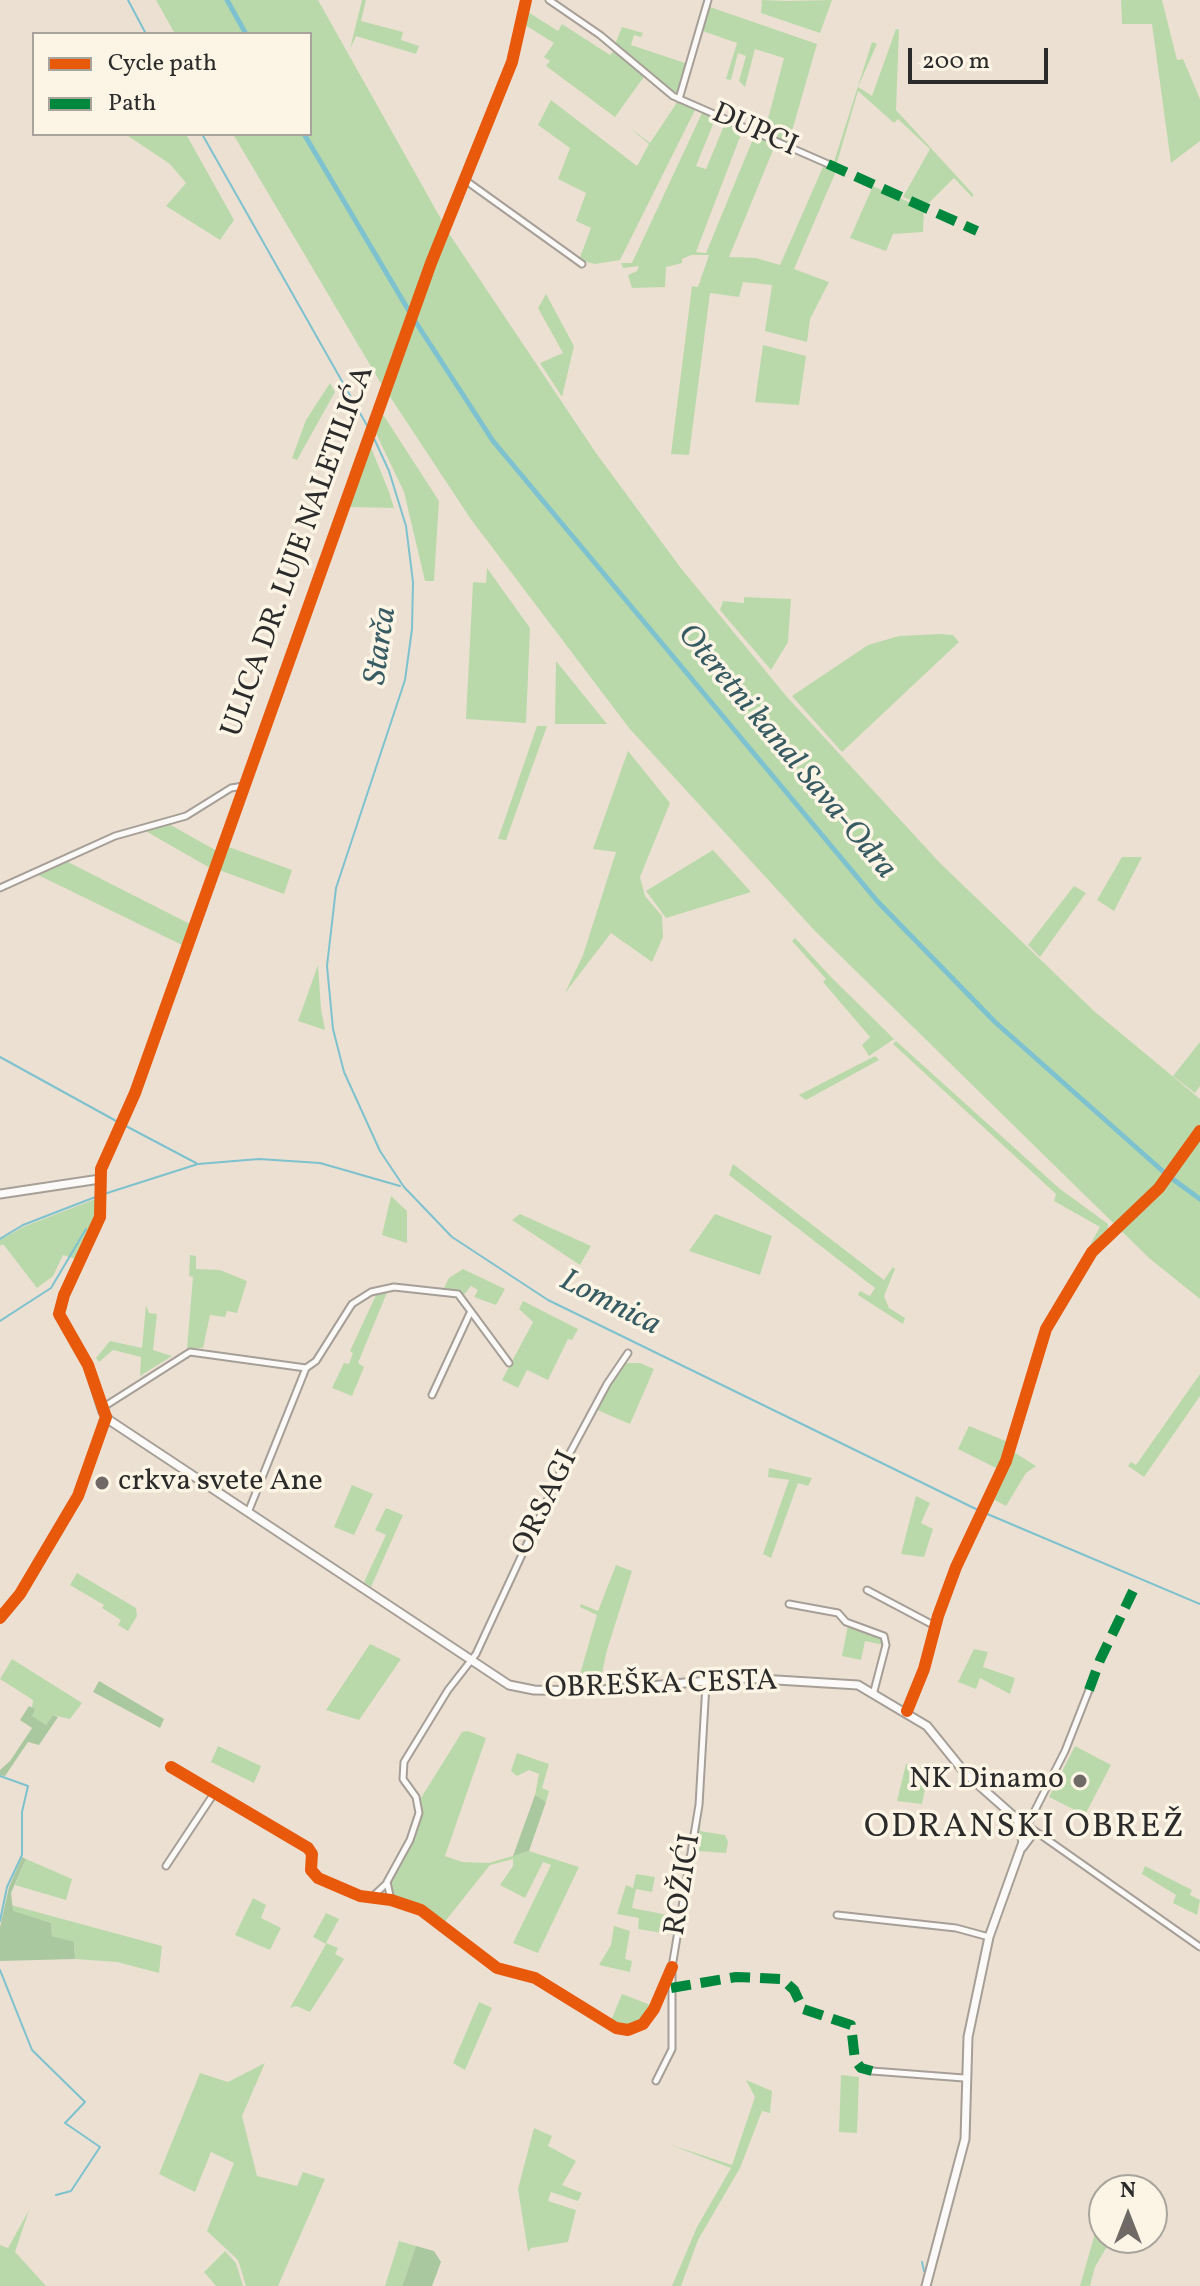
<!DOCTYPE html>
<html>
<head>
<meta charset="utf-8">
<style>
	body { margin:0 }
	#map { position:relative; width:1200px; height:2286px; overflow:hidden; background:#ece0d2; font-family:Vollkorn,serif }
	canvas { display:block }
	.legend { position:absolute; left:32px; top:32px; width:280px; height:104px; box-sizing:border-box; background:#fcf5e5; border:2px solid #a8a49b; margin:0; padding:10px 14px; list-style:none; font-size:24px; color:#2b2b2b }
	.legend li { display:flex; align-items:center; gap:16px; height:40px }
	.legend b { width:40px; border:2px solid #a8a49b }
	.north { position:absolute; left:1088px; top:2174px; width:80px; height:80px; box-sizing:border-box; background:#fcf5e5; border:2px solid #a8a49b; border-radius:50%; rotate:0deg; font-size:22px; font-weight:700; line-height:32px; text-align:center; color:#2b2b2b }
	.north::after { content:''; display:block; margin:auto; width:28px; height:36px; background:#6f6a65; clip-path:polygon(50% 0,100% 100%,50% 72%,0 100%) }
	.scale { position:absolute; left:908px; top:48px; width:140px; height:36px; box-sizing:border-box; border:4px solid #2b2b2b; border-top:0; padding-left:10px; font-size:24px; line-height:28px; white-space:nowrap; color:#2b2b2b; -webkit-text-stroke:6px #fcf5e5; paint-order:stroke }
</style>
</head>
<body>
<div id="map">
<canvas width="1200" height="2286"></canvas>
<ul class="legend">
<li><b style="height:10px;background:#e8590c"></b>Cycle path</li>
<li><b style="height:10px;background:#00873e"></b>Path</li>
</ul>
<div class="north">N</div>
<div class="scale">200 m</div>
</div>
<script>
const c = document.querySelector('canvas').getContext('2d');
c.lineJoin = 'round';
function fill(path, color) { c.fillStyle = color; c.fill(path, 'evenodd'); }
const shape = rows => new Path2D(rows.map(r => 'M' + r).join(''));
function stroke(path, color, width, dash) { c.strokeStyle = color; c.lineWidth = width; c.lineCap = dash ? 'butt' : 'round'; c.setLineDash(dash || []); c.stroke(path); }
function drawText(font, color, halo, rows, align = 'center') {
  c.font = font + ' Vollkorn,serif'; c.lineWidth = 7; c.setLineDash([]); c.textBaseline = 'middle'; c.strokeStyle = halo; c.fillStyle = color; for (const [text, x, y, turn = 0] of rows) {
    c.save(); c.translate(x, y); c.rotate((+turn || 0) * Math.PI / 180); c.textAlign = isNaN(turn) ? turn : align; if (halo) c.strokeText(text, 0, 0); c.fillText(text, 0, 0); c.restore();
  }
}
fill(shape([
	[156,0,318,0,450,235,596,453,680,567,787,697,940,863,1094,1011,1200,1099,1200,1299,1149,1258,815,931,629,728,470,518,379,380,233,134,310,134,310,34,175,34],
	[362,0,366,0,361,21,403,32,401,40,419,46,416,54,356,36,350,49],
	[762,0,786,1,832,0,820,33,761,13],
	[1121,0,1162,0,1177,60,1183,59,1200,99,1200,141,1171,163,1152,24,1122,24],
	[707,6,817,44,788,145,764,134,784,58,755,49,745,87,739,81,746,56,738,53,731,80,726,79,737,43,700,30],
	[528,12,558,31,562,24,610,55,616,48,646,74,615,117,546,66,550,61,544,57,554,43,525,25],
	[622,27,643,33,641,37,634,35,631,45,688,64,678,92,673,93,610,41,616,42],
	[896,29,899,30,896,110,973,194,973,198,954,178,926,206,903,197,930,149,898,119,894,123,858,91,836,166,833,165,872,42,877,44,858,87,872,96],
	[551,100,637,166,649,144,629,127,650,143,678,101,696,108,620,260,595,264,579,260,591,228,576,221,586,193,558,179,570,148,538,125],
	[703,111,716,117,696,166,706,169,726,121,743,129,696,252,706,253,755,134,776,143,729,257,756,258,780,265,823,167,828,166,837,169,794,269,829,282,810,319,807,342,765,331,772,285,743,282,739,297,710,293,689,455,671,454,692,286,698,287,709,255,691,255,682,259,682,263,666,267,665,287,632,288,628,275,637,271,639,266,623,268,621,263,632,263],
	[125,134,186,134,234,220,220,240,166,206,186,183,170,164],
	[873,186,924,209,923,232,893,234,886,251,850,238],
	[546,294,574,346,562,397,540,363,563,353,538,308],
	[763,345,806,356,799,405,755,402],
	[330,383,335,392,297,460,292,458,306,420],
	[384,416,439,501,434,581,425,581,404,492,374,429,379,417],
	[370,445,389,492,394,508,348,507],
	[487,568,530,628,526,723,466,719,473,582,486,583],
	[744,597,791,599,788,642,771,670,720,610,723,601,744,603],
	[940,634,953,635,959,642,842,752,792,696,868,645,899,636],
	[556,661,607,724,555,724],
	[537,726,547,726,506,840,498,839],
	[628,751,670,803,640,877,645,896,662,916,663,937,652,962,611,933,565,993,583,955,616,852,593,849],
	[167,823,217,851,210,868,142,829],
	[226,846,292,870,284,894,219,870],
	[713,850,751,892,666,918,646,891],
	[1122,857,1142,857,1114,911,1097,900],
	[66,861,190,924,182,945,38,875],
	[1074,886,1086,893,1040,957,1028,945],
	[795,938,831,977,894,1039,869,1056,862,1045,870,1037,823,982,826,979,792,941],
	[318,965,321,1009,325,1030,298,1021],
	[896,1041,1060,1189,1108,1224,1108,1231,1063,1294,1100,1227,1054,1201,1056,1194,893,1044],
	[1200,1042,1200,1086,1195,1093,1173,1076],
	[875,1056,879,1060,806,1100,799,1095],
	[733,1164,884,1280,893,1267,895,1269,884,1296,889,1308,905,1318,903,1324,858,1295,860,1291,870,1296,875,1288,729,1175],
	[391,1196,407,1211,407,1243,382,1235],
	[98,1198,95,1221,78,1260,63,1255,53,1276,37,1288,3,1244,0,1246,0,1240,23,1227],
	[520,1214,591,1246,580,1265,512,1220],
	[715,1214,772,1236,760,1275,689,1251],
	[190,1255,196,1256,196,1269,220,1270,247,1281,237,1313,227,1311,225,1317,210,1315,203,1348,187,1348,193,1277,189,1276],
	[463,1269,505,1289,496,1305,474,1297,478,1290,471,1286,463,1296,444,1288,449,1278],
	[388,1290,358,1363,364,1367,352,1396,332,1388,344,1363,349,1364,353,1353,350,1351,377,1293],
	[523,1301,578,1329,572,1340,568,1339,548,1380,527,1370,518,1388,502,1380,533,1322,519,1309],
	[146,1305,149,1313,157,1314,153,1350,172,1356,140,1376,141,1357,113,1350,99,1362,96,1358,110,1341,142,1348],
	[626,1363,640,1363,654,1369,630,1424,595,1409,612,1378],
	[1200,1374,1200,1396,1144,1477,1128,1466,1131,1462,1136,1465],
	[969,1426,1008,1442,998,1469,958,1449],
	[1012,1451,1036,1466,1026,1473,1006,1506,991,1498],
	[769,1468,812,1478,808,1486,798,1483,771,1558,763,1554,789,1480,798,1481,768,1477],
	[352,1485,373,1494,354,1535,334,1527],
	[916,1496,930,1503,921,1523,933,1529,924,1557,901,1554],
	[386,1508,403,1515,371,1587,364,1582,386,1535,375,1530],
	[616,1565,632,1571,607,1650,599,1687,576,1688,597,1615,580,1607,581,1604,598,1611],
	[77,1573,136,1608,137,1616,128,1631,118,1625,121,1620,102,1608,104,1605,70,1585],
	[848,1625,883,1637,884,1645,865,1641,861,1660,842,1656],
	[370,1644,401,1659,359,1720,326,1710],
	[974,1649,988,1652,983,1667,1015,1678,1010,1694,980,1678,976,1689,958,1682],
	[12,1659,82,1703,70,1719,53,1715,46,1725,31,1716,33,1700,0,1679],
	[468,1731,486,1738,445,1856,462,1862,489,1863,529,1851,579,1867,538,1953,513,1943,551,1865,543,1862,525,1898,500,1885,513,1866,513,1859,490,1865,443,1924,426,1910,391,1895,391,1882,417,1829,421,1798,462,1732],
	[218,1746,261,1766,254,1783,211,1762],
	[1075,1746,1111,1765,1085,1815,1049,1797],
	[517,1753,549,1764,542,1788,549,1791,546,1802,535,1795,539,1774,529,1770,517,1776,511,1771],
	[906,1764,929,1769,922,1804,897,1801],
	[698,1817,701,1818,700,1831,725,1835,728,1842,726,1853,697,1851,693,1878,688,1877],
	[26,1859,72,1879,66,1900,15,1885],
	[1145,1866,1192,1890,1190,1895,1200,1900,1197,1915,1173,1903,1176,1895,1142,1874],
	[636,1874,655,1877,652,1892,636,1889,632,1908,678,1917,675,1935,638,1929,639,1918,617,1914,626,1885,633,1888],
	[253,1898,266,1905,261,1918,281,1928,270,1950,235,1935],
	[11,1905,162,1946,159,1973,117,1962,75,1959,74,1943,52,1936,51,1923,13,1912],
	[326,1913,339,1919,326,1943,338,1948,335,1954,344,1959,310,2012,296,2006,290,2008,326,1944,313,1937],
	[614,1926,630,1931,625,1959,632,1961,630,1972,599,1965,611,1945],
	[622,1994,653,2006,637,2027,620,2028,610,2023],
	[479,2002,492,2008,465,2070,453,2063],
	[265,2063,242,2116,257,2176,297,2186,303,2172,325,2179,278,2286,246,2286,238,2260,207,2231,234,2163,211,2152,195,2192,159,2174,200,2073,228,2082],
	[841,2075,859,2077,857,2133,839,2132],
	[746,2080,772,2091,770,2113,762,2111,740,2168,698,2240,681,2286,672,2286,697,2227,731,2168,668,2144,732,2165,755,2097],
	[534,2128,552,2136,548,2146,576,2161,562,2185,582,2193,578,2201,551,2192,548,2201,576,2210,568,2242,531,2248,528,2252,518,2189],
	[1104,2202,1104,2238,1112,2238,1095,2267,1090,2286,1080,2286],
	[29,2210,15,2252,46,2286,0,2286,0,2245,8,2248],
	[399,2241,416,2246,402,2286,385,2286],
	[225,2251,236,2263,243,2286,216,2286,204,2272]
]), '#bad9ab');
fill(shape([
	[99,1681,164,1719,160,1728,93,1692],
	[29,1706,35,1709,32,1716,46,1725,53,1715,58,1717,39,1745,28,1742,5,1776,0,1775,0,1770,10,1761,32,1728,20,1720],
	[535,1795,546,1802,529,1851,513,1856],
	[22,1857,26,1859,11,1893,13,1911,51,1923,52,1936,74,1942,75,1959,0,1961,0,1927,9,1887],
	[416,2246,434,2251,441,2262,432,2286,402,2286]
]), '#aac8a0');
stroke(shape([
	[128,0,146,34],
	[202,134,369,429],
	[372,434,389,471,406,526,413,582,412,629,405,680,336,888,327,966,333,1029,344,1072,380,1151,404,1187,452,1237,548,1300,980,1511],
	[0,1057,118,1122],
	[124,1125,196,1163],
	[104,1194,198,1164,259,1159,320,1163,400,1186],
	[0,1239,23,1225,98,1196],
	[0,1321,51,1288,86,1229],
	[985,1513,1200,1604],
	[0,1776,28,1786,22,1812,22,1855,7,1887,0,1921],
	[0,1970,32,2050,85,2102,65,2123,100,2147,71,2191,56,2195],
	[962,2105,962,2120],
	[951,2206,955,2192],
	[922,2262,924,2271],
	[923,2285,933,2245]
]), '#7dc2ce', 2);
stroke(shape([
	[227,0,246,34],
	[304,134,409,311],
	[415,321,493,441,878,902,995,1022,1166,1174],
	[1174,1180,1200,1199]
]), '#7dc2ce', 5);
const street = shape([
	[549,0,600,35,673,96,828,164],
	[679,99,708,0],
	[465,180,582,264],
	[0,888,115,836,186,816,231,788,244,786],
	[432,1395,470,1313],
	[102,1408,190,1352,306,1368,316,1361,352,1304,371,1292,394,1287,458,1294,509,1363],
	[249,1510,306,1368],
	[867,1590,935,1626],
	[789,1604,838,1613,846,1622,884,1636,886,1645,874,1691],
	[171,1767,308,1848,312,1854,311,1870,318,1878,360,1896,391,1900,421,1910,497,1968,535,1978,616,2028,628,2030,643,2024,654,2009,672,1967],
	[1018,1819,1200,1947],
	[1027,1826,1065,1751,1089,1690],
	[1023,1848,1035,1832],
	[166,1866,215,1792],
	[371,1898,387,1883],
	[391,1900,387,1882,410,1840,419,1813,416,1797,403,1779,404,1762,448,1690,476,1654,564,1464,607,1384,628,1353],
	[837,1915,956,1928,989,1937],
	[872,2071,964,2078],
	[656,2081,672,2049,672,1967,699,1805,706,1684]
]);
const secondary = shape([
	[526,0,512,62,431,263,135,1093,101,1169,100,1217,64,1295,59,1314,88,1365,103,1412,109,1420,509,1685,534,1690,590,1691,744,1678,858,1685,927,1726,965,1773,1017,1819,1023,1842,989,1937,968,2037,965,2139,926,2286],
	[0,1194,100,1179],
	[0,1618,20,1594,78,1496,106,1417],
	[907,1711,924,1669,938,1616,956,1567,1006,1461,1046,1329,1092,1252,1159,1188,1200,1131]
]);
stroke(street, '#a69f97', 9);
stroke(secondary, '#a69f97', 11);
stroke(street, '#fcfaf8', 5);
stroke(secondary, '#fcfaf8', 7);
stroke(shape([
	[828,164,977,231],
	[1089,1690,1100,1660,1133,1591],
	[671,1988,736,1977,782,1979,794,1990,803,2009,851,2025,855,2060,861,2068,872,2071]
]), '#00873e', 10, [20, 10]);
stroke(shape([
	[0,1618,20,1594,78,1496,106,1417,88,1365,59,1314,64,1295,100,1217,101,1169,135,1093,431,263,512,62,526,0],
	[907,1711,924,1669,938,1616,956,1567,1006,1461,1046,1329,1092,1252,1159,1188,1200,1131],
	[171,1767,308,1848,312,1854,311,1870,318,1878,360,1896,391,1900,421,1910,497,1968,535,1978,616,2028,628,2030,643,2024,654,2009,672,1967]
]), '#e8590c', 12);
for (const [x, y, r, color] of [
	[102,1483,8,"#6f6a65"],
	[1080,1781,8,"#6f6a65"]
]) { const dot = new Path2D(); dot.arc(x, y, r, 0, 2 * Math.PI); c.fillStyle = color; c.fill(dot); stroke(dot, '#fcf5e5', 3); }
drawText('30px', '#2b2b2b', '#fcf5e5', [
	["DUPCI",754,132,24],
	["ULICA DR. LUJE NALETILIĆA",300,552,-70],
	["ORSAGI",547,1504,-64],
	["OBREŠKA CESTA",661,1687,-2],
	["ROŽIĆI",685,1885,-81]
]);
drawText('30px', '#2b2b2b', '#fcf5e5', [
	["crkva svete Ane",118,1483],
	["NK Dinamo",1064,1781,"right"]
], 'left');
drawText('italic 32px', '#375b63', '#fcf5e5', [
	["Starča",383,646,-82],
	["Oteretni kanal Sava-Odra",785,753,50],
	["Lomnica",609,1305,27]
]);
c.letterSpacing = '2px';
drawText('34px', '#2b2b2b', '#fcf5e5', [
	["ODRANSKI OBREŽ",1025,1830]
]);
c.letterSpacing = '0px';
</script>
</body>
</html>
